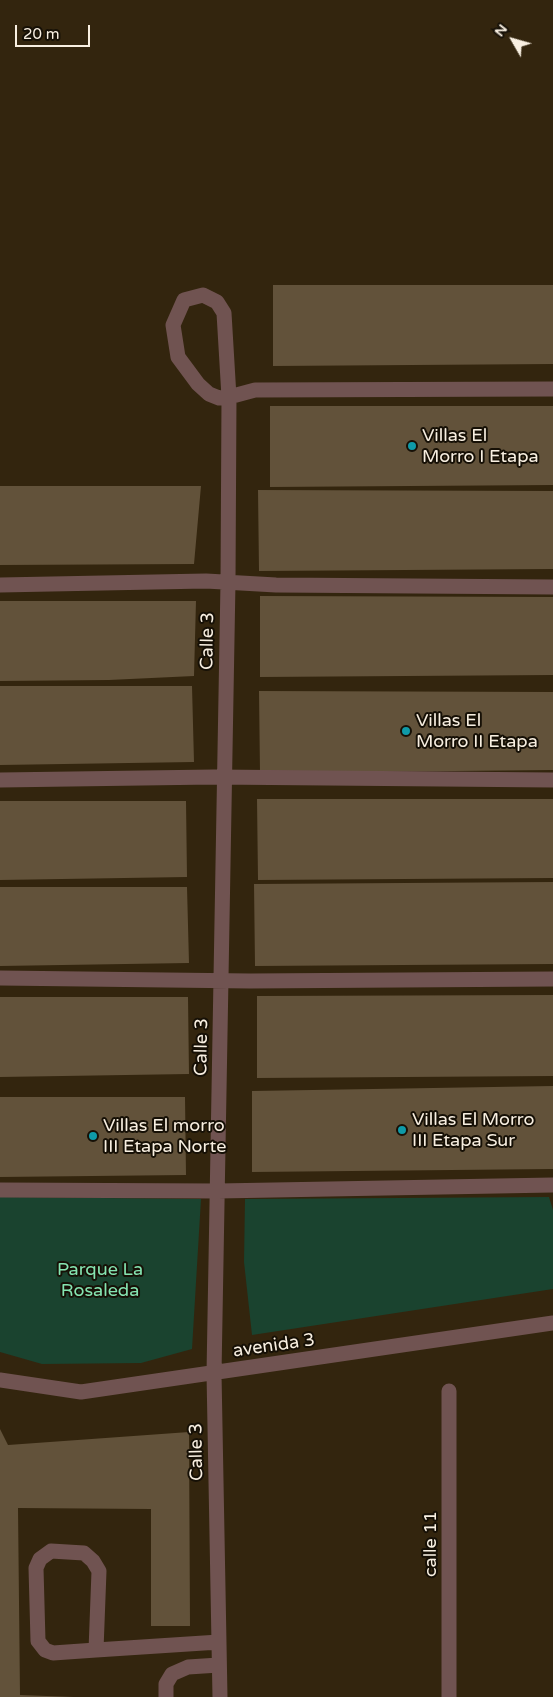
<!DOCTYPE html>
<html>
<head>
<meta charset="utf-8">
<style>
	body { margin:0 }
	#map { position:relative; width:553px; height:1697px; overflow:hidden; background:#33250e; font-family:"Varela Round",sans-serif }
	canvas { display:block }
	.north { position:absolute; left:488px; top:15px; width:50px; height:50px; -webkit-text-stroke:4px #161006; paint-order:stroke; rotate:308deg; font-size:14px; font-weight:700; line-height:20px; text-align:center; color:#f8efe1 }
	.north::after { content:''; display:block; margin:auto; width:18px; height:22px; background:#f8efe1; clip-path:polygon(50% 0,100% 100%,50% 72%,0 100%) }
	.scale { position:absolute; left:15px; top:25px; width:75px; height:22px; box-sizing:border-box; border:2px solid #f8efe1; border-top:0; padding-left:6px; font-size:15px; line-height:18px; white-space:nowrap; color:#f8efe1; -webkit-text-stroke:4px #161006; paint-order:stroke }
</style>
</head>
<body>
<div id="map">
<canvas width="553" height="1697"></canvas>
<div class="north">N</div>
<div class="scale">20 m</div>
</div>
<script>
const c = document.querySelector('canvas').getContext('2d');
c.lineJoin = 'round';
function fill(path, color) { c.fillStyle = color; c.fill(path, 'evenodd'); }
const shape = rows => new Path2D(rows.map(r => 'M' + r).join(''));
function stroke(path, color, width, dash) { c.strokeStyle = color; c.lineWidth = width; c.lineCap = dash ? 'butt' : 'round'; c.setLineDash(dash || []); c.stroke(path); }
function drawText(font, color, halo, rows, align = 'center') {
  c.font = font + ' "Varela Round",sans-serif'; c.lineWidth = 4; c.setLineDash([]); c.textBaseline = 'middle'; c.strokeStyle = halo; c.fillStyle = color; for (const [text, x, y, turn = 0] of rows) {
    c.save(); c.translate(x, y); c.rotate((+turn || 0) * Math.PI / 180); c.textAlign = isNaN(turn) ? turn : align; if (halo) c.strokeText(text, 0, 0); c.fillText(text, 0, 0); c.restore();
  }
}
fill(shape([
	[0,1197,201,1199,192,1349,141,1363,42,1364,0,1352],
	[549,1197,553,1210,553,1289,252,1335,244,1262,245,1199]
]), '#1a432f');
fill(shape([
	[273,285,553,285,553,364,273,366],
	[270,406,553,406,553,485,270,487],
	[0,486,201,486,194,564,0,565],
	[258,490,553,491,553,569,259,571],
	[260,596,553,597,553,675,260,677],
	[0,601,196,601,194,676,109,680,0,681],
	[0,686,192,686,194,762,0,765],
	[259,691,553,692,553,770,260,773],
	[257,799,553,799,553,878,258,880],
	[0,801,186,801,187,877,0,880],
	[553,882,553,964,255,966,254,884],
	[0,887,187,887,189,963,0,966],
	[553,995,553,1076,257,1078,257,996],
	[0,997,188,997,189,1074,0,1077],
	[553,1086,553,1169,252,1172,252,1091],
	[0,1097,185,1097,186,1175,0,1177],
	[0,1429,8,1445,189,1432,190,1626,151,1626,151,1509,18,1508,20,1695,74,1697,0,1697]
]), '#62523a');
stroke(shape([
	[0,585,206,581,276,585,553,587],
	[0,780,214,777,553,780],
	[0,978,250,981,553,979],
	[0,1190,218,1191,553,1185],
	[0,1380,81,1392,553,1323],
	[449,1391,449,1697],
	[96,1650,53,1653,45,1650,38,1641,36,1568,40,1559,51,1551,84,1553,93,1561,99,1571,96,1650,219,1642],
	[166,1697,166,1684,172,1674,188,1667,219,1665],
	[220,1697,214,1373,228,582,229,397,224,313,217,302,203,295,184,300,173,325,178,357,198,384,209,394,219,398,229,397,255,390,553,389]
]), '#705351', 15);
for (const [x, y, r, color] of [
	[412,446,5,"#0f9aa8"],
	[406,731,5,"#0f9aa8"],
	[402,1130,5,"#0f9aa8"],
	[93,1136,5,"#0f9aa8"]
]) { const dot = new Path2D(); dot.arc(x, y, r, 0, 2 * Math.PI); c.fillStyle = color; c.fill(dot); stroke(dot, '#161006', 2); }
drawText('18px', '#f8efe1', '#161006', [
	["Villas El",422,436],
	["Morro I Etapa",422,457],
	["Villas El",416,721],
	["Morro II Etapa",416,742],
	["Villas El Morro",412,1120],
	["III Etapa Sur",412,1141],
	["Villas El morro",103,1126],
	["III Etapa Norte",103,1147]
], 'left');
drawText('18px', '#f8efe1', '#161006', [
	["Calle 3",208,641,-89],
	["Calle 3",202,1047,-89],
	["avenida 3",274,1346,-8],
	["Calle 3",197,1452,-91],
	["calle 11",431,1544,-90]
]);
drawText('18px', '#85e4b1', '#161006', [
	["Parque La",100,1270],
	["Rosaleda",100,1291]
]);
</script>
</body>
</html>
